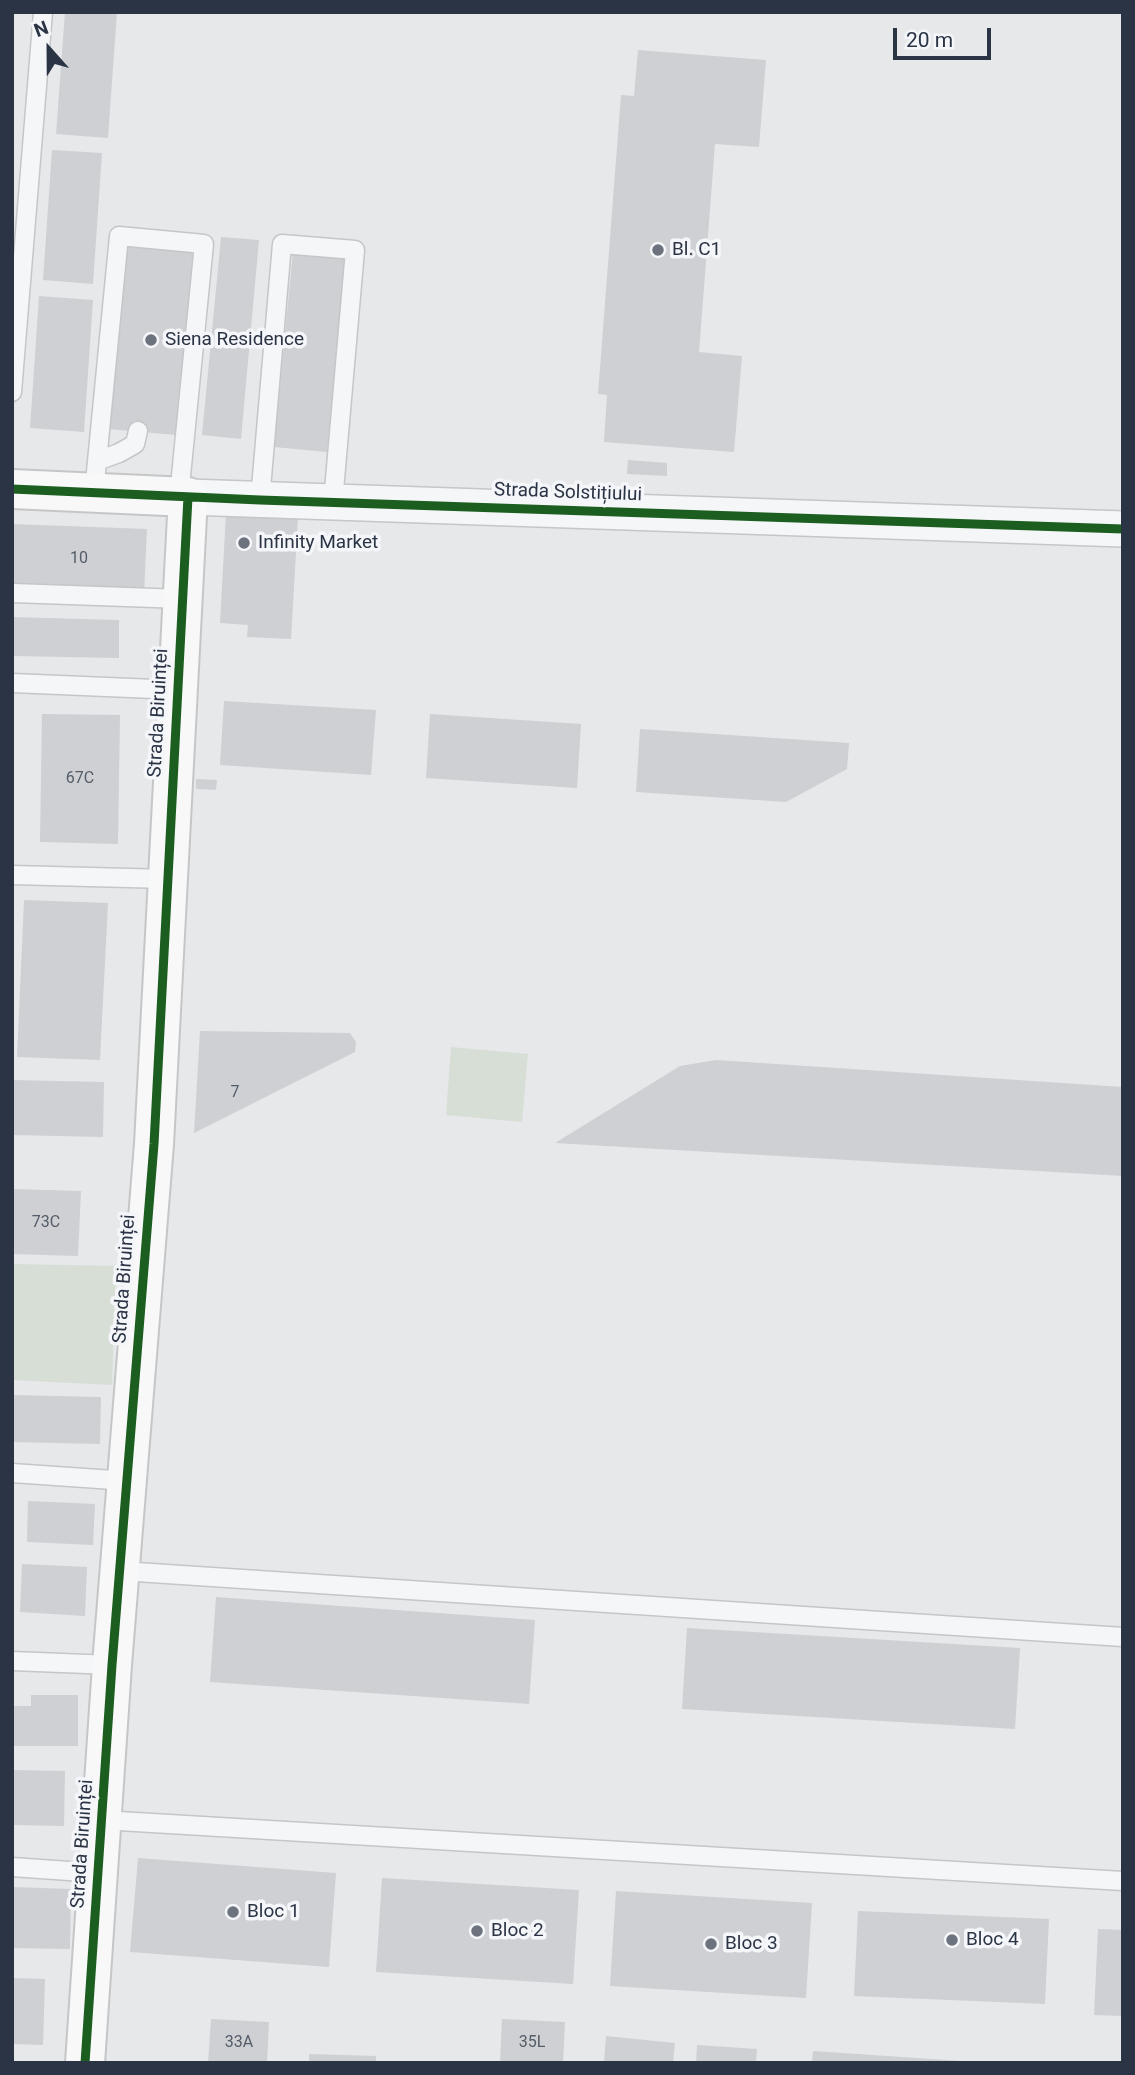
<!DOCTYPE html>
<html>
<head>
<meta charset="utf-8">
<style>
	body { margin:0 }
	#map { position:relative; width:1135px; height:2075px; overflow:hidden; background:#e6e8ea; font-family:Roboto,sans-serif }
	canvas { display:block }
	.frame { position:absolute; inset:0; border:14px solid #2b3445; pointer-events:none }
	.north { position:absolute; left:14px; top:14px; width:70px; height:70px; -webkit-text-stroke:5px #f4f6f9; paint-order:stroke; rotate:339deg; font-size:19px; font-weight:700; line-height:28px; text-align:center; color:#2b3445 }
	.north::after { content:''; display:block; margin:auto; width:24px; height:32px; background:#2b3445; clip-path:polygon(50% 0,100% 100%,50% 72%,0 100%) }
	.scale { position:absolute; left:893px; top:28px; width:98px; height:32px; box-sizing:border-box; border:4px solid #2b3445; border-top:0; padding-left:9px; font-size:21px; line-height:24px; white-space:nowrap; color:#2b3445; -webkit-text-stroke:5px #f4f6f9; paint-order:stroke }
</style>
</head>
<body>
<div id="map">
<canvas width="1135" height="2075"></canvas>
<div class="frame"></div>
<div class="north">N</div>
<div class="scale">20 m</div>
</div>
<script>
const c = document.querySelector('canvas').getContext('2d');
c.lineJoin = 'round';
function fill(path, color) { c.fillStyle = color; c.fill(path, 'evenodd'); }
const shape = rows => new Path2D(rows.map(r => 'M' + r).join(''));
function stroke(path, color, width, dash) { c.strokeStyle = color; c.lineWidth = width; c.lineCap = dash ? 'butt' : 'round'; c.setLineDash(dash || []); c.stroke(path); }
function drawText(font, color, halo, rows, align = 'center') {
  c.font = font + ' Roboto,sans-serif'; c.lineWidth = 7; c.setLineDash([]); c.textBaseline = 'middle'; c.strokeStyle = halo; c.fillStyle = color; for (const [text, x, y, turn = 0] of rows) {
    c.save(); c.translate(x, y); c.rotate((+turn || 0) * Math.PI / 180); c.textAlign = isNaN(turn) ? turn : align; if (halo) c.strokeText(text, 0, 0); c.fillText(text, 0, 0); c.restore();
  }
}
fill(shape([
	[451,1047,528,1054,522,1122,446,1115],
	[12,1264,116,1266,112,1385,12,1380]
]), '#d6ded6');
fill(shape([
	[65,12,117,12,108,138,56,134],
	[638,50,766,60,759,147,715,144,699,352,742,356,734,452,604,442,607,395,598,394,621,95,634,96],
	[52,150,102,153,93,284,43,280],
	[221,237,259,240,241,439,202,435],
	[125,245,193,251,176,435,108,429],
	[293,251,346,256,327,452,274,447],
	[39,296,93,300,84,432,30,428],
	[628,460,667,463,667,476,627,474],
	[226,513,298,517,291,639,247,637,248,625,220,623],
	[12,524,147,529,144,594,12,589],
	[12,617,119,620,119,658,12,656],
	[224,701,376,710,371,775,220,765],
	[42,714,120,715,118,844,40,842],
	[430,714,581,724,577,788,426,778],
	[640,729,849,743,847,769,786,802,636,792],
	[196,779,217,780,216,790,196,789],
	[24,900,108,903,100,1060,17,1057],
	[200,1031,350,1033,356,1042,355,1052,194,1133],
	[716,1060,1123,1087,1123,1176,555,1143,680,1066],
	[12,1080,104,1082,103,1137,12,1135],
	[12,1189,81,1191,78,1256,12,1254],
	[12,1395,101,1397,100,1444,12,1442],
	[28,1501,95,1504,93,1545,27,1542],
	[22,1564,87,1567,85,1616,20,1612],
	[216,1597,535,1620,529,1704,210,1682],
	[687,1628,1020,1648,1015,1729,682,1709],
	[31,1695,78,1695,78,1746,12,1746,12,1706,31,1706],
	[12,1770,65,1771,64,1826,12,1825],
	[138,1858,336,1873,329,1967,130,1952],
	[382,1878,579,1890,573,1984,376,1972],
	[12,1887,71,1889,70,1949,12,1948],
	[616,1891,812,1903,806,1998,610,1986],
	[858,1911,1049,1919,1045,2004,854,1996],
	[1098,1929,1123,1930,1123,2016,1094,2015],
	[12,1978,45,1979,43,2045,12,2044],
	[211,2019,269,2022,267,2063,208,2063],
	[502,2019,565,2022,563,2063,500,2063],
	[606,2036,675,2043,673,2063,604,2063],
	[697,2045,757,2049,756,2063,696,2063],
	[813,2051,961,2061,961,2063,812,2063],
	[309,2054,376,2056,376,2063,309,2063]
]), '#ced0d3');
const lane = shape([
	[12,392,43,12],
	[97,461,119,453,135,444,138,431],
	[94,492,119,236,204,244,179,496],
	[260,500,282,244,355,250,333,502],
	[12,593,183,599],
	[12,683,178,690],
	[12,875,168,879],
	[12,1473,128,1481],
	[121,1571,1123,1637],
	[12,1661,112,1665],
	[102,1820,1123,1881],
	[12,1867,98,1873]
]);
const street = shape([
	[188,497,1123,529]
]);
const secondary = shape([
	[12,489,188,497,154,1144,112,1665,85,2063]
]);
stroke(lane, '#c4c6c8', 21);
stroke(street, '#c4c6c8', 38);
stroke(secondary, '#c4c6c8', 42);
stroke(lane, '#f5f6f7', 18);
stroke(street, '#f5f6f7', 35);
stroke(secondary, '#f8f8f8', 38);
stroke(shape([
	[12,489,260,500,1123,529],
	[85,2063,112,1665,154,1144,188,497]
]), '#1b5e20', 9);
for (const [x, y, r, color] of [
	[658,250,7,"#6c737f"],
	[151,340,7,"#6c737f"],
	[244,543,7,"#6c737f"],
	[233,1912,7,"#6c737f"],
	[477,1931,7,"#6c737f"],
	[952,1940,7,"#6c737f"],
	[711,1944,7,"#6c737f"]
]) { const dot = new Path2D(); dot.arc(x, y, r, 0, 2 * Math.PI); c.fillStyle = color; c.fill(dot); stroke(dot, '#f4f6f9', 2.5); }
drawText('16px', '#545c69', null, [
	["10",79,559],
	["67C",80,779],
	["7",235,1093],
	["73C",46,1223],
	["33A",239,2043],
	["35L",532,2043]
]);
drawText('19px', '#2b3445', '#f4f6f9', [
	["Bl. C1",672,250],
	["Siena Residence",165,340],
	["Infinity Market",258,543],
	["Bloc 1",247,1912],
	["Bloc 2",491,1931],
	["Bloc 4",966,1940],
	["Bloc 3",725,1944]
], 'left');
drawText('19px', '#2b3445', '#f4f6f9', [
	["Strada Solstițiului",568,493,2],
	["Strada Biruinței",159,713,-87],
	["Strada Biruinței",125,1279,-86],
	["Strada Biruinței",83,1844,-86]
]);
</script>
</body>
</html>
